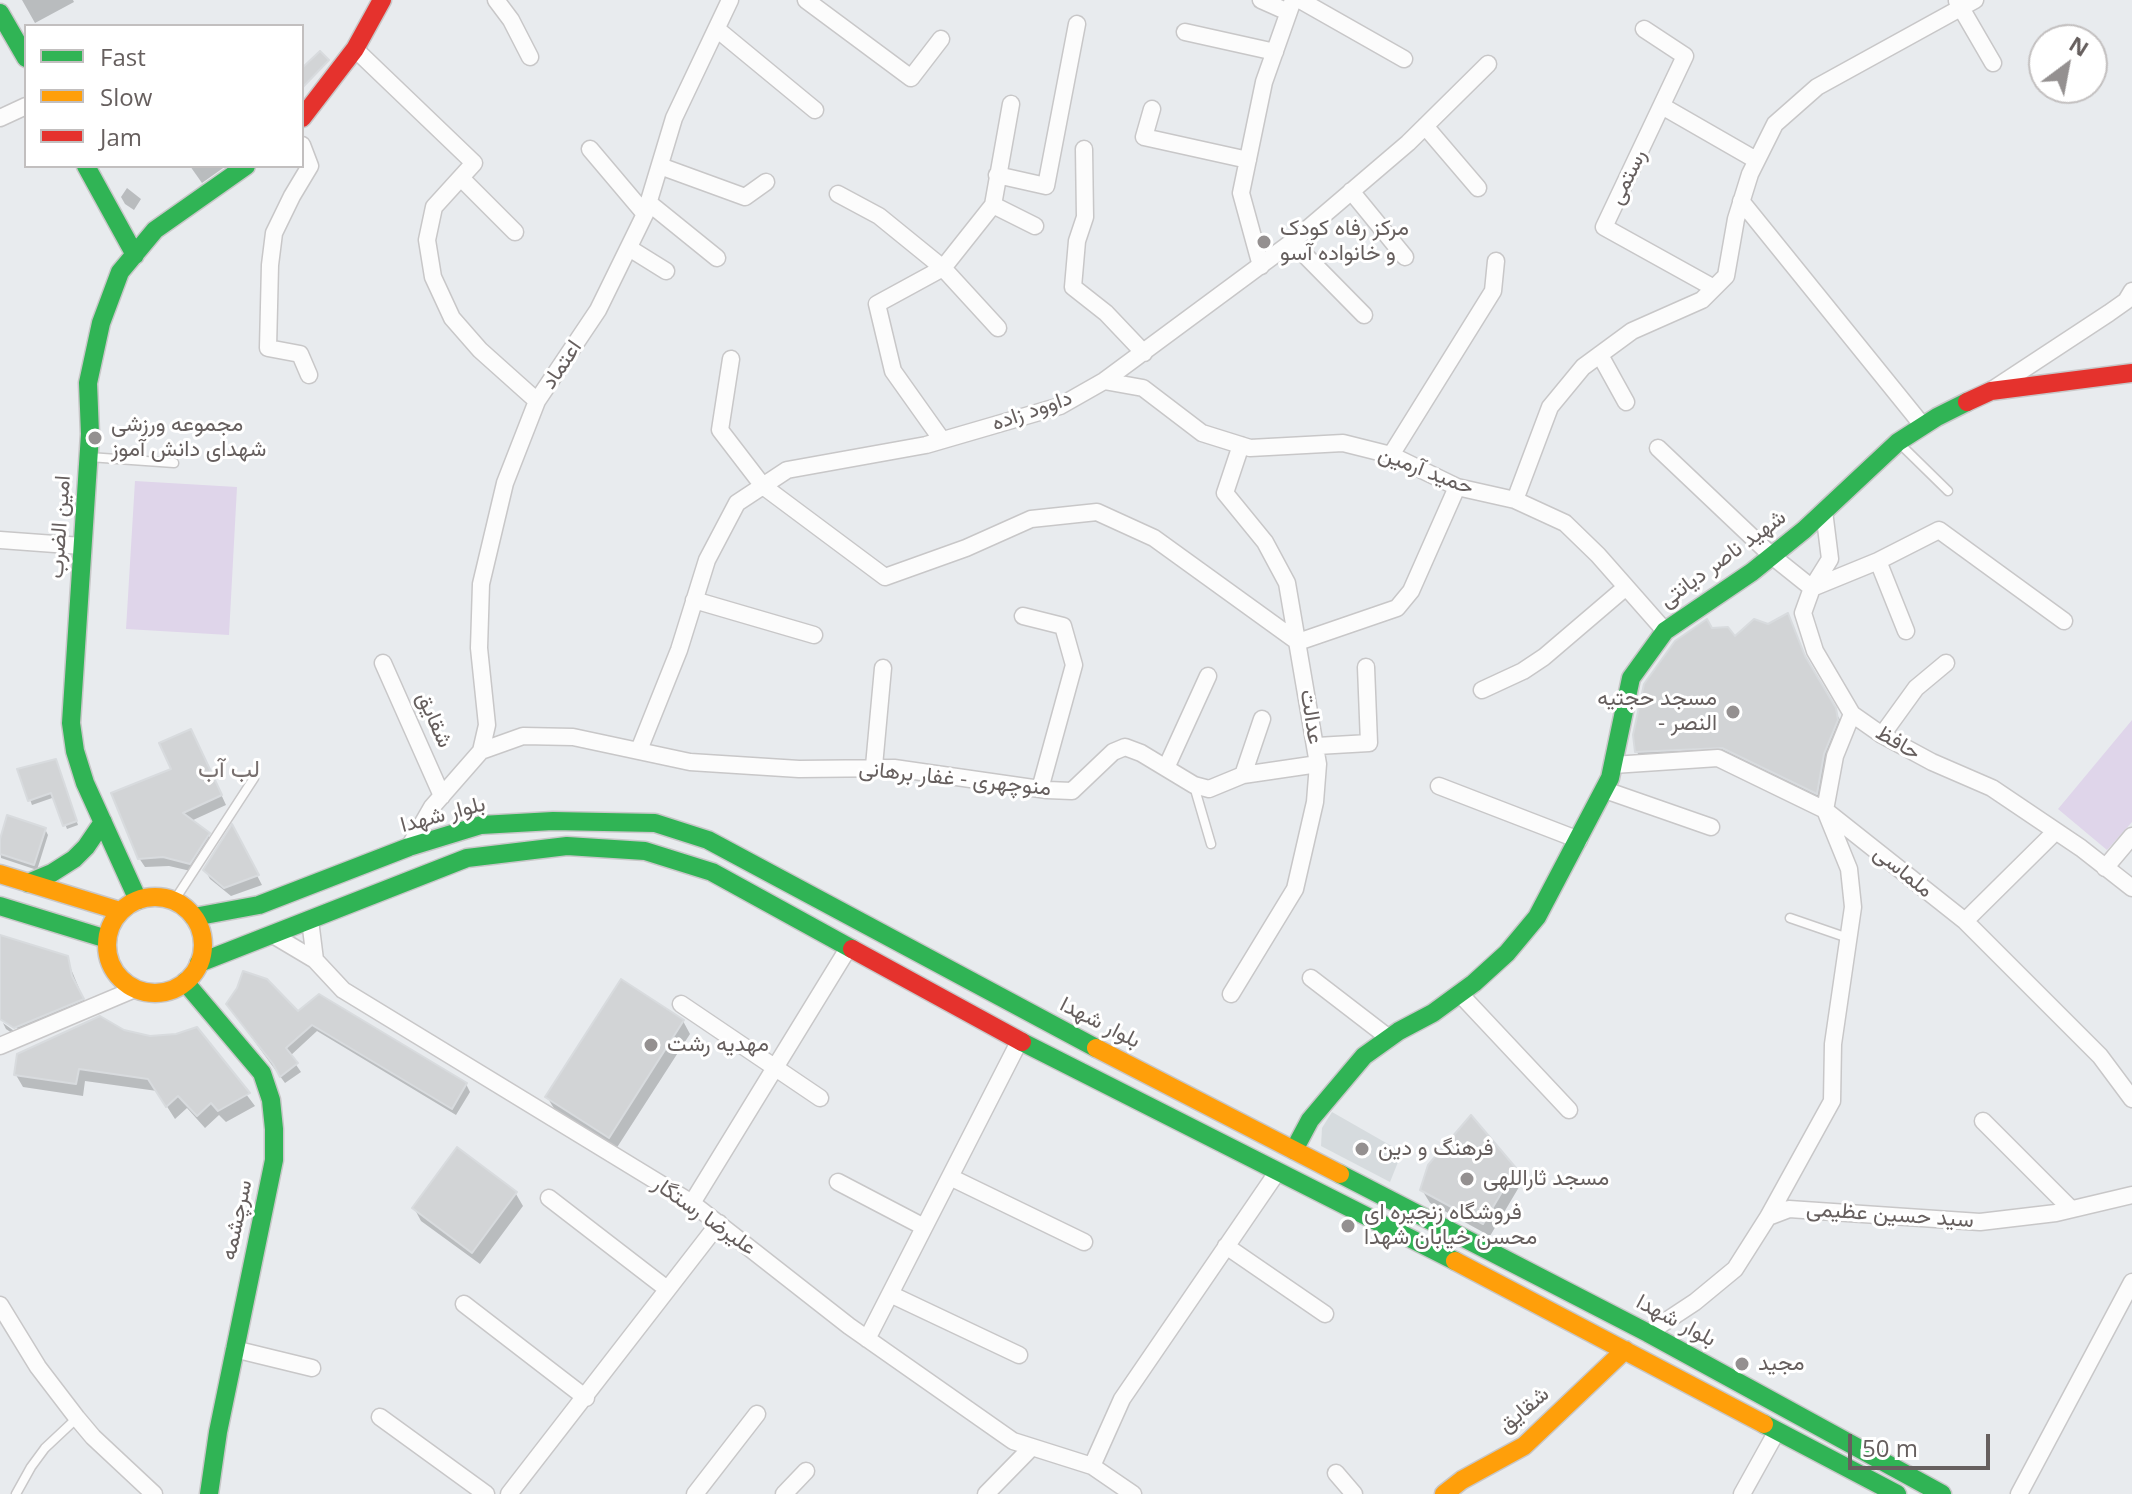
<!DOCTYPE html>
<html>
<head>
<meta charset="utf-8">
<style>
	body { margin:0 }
	#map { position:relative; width:2132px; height:1494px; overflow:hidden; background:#e8ebee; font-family:"Open Sans",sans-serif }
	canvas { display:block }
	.legend { position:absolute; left:24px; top:24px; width:280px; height:144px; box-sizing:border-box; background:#fff; border:2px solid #c2bfbf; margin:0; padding:10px 14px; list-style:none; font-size:24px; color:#665f5e }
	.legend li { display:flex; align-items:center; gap:16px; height:40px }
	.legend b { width:40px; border:2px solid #c2bfbf }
	.north { position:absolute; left:2028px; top:24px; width:80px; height:80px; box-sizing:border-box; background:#fff; border:2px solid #c2bfbf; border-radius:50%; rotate:32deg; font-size:22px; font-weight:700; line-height:32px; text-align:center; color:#665f5e }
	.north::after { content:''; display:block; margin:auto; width:28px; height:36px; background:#949090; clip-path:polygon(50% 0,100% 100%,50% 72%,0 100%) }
	.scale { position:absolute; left:1848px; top:1434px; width:142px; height:36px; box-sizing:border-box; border:4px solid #665f5e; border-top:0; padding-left:10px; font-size:24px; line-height:28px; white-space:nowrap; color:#665f5e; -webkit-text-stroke:6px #fff; paint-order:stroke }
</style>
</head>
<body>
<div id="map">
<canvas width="2132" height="1494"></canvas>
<ul class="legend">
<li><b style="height:10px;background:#30b455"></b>Fast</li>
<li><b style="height:10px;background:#ff9f0a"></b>Slow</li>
<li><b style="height:10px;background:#e5322d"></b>Jam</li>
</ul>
<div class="north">N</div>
<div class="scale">50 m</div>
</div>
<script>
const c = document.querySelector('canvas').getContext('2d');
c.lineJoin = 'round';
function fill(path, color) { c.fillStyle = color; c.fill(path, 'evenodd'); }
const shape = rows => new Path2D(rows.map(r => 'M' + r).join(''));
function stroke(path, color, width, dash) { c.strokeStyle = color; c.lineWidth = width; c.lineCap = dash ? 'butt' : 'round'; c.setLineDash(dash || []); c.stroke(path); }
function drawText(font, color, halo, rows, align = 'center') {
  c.font = font + ' "Open Sans",Vazirmatn,sans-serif'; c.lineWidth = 6; c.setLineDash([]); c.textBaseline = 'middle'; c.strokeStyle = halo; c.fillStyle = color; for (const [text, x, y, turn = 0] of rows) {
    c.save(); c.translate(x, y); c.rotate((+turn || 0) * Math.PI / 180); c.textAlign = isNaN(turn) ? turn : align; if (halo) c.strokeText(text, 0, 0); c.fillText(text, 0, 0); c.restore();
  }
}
fill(shape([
	[1332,1112,1402,1152,1390,1182,1321,1146,1322,1128]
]), '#d6dbde');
fill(shape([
	[135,481,237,487,229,635,126,629],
	[2132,720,2132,822,2107,850,2058,809]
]), '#dfd5ea');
fill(shape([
	[22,0,73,0,74,2,35,23],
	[190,166,226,166,202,183],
	[127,188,141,199,134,210,125,204,121,197],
	[1788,616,1811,671,1842,723,1824,805,1731,760,1644,765,1637,752,1711,630,1735,639],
	[196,740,226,805,191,821,208,835,214,844,195,872,169,866,145,867,139,858,173,770],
	[58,766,78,825,67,829,55,797,32,805,20,771],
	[232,828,262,885,231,896,210,879,205,870],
	[45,829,48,835,37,870,1,858,0,845],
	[0,937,66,957,89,1012,22,1040,6,1029,3,1023,21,1036,23,1032,0,1018],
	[233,1012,298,1013,466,1084,470,1092,456,1115,317,1031,290,1056,301,1072,285,1083],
	[683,1021,690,1034,616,1149,555,1110,547,1097],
	[197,1029,255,1106,226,1122,219,1115,205,1128,187,1108,175,1119,157,1091,85,1081,83,1096,23,1087,16,1075,123,1032,150,1038,177,1036],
	[1515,1169,1522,1182,1490,1236,1430,1203,1422,1190],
	[516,1194,523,1206,480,1264,421,1221,414,1208]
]), '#0003');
const building = shape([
	[320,51,329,60,302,88,302,68,320,51],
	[1788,613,1805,656,1836,708,1838,720,1824,754,1817,794,1722,748,1635,752,1633,735,1644,684,1675,641,1707,619,1712,628,1728,627,1735,636,1754,619,1768,624,1788,613],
	[191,729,222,795,183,813,210,833,190,864,163,857,138,859,111,793,171,769,159,743,191,729],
	[56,759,77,821,63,826,51,793,28,801,17,769,56,759],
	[7,815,46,828,34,865,0,854,0,839,7,815],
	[232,824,259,875,224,888,203,870,232,824],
	[0,935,68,956,72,976,84,999,14,1028,0,1019,0,935],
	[243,971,267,979,298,1011,319,994,467,1083,452,1109,312,1025,286,1048,298,1063,280,1077,273,1064,226,1004,237,988,243,971],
	[621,979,684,1020,609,1138,545,1097,621,979],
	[100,1016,124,1030,150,1036,176,1034,197,1027,250,1093,218,1111,211,1103,197,1116,178,1096,166,1107,148,1079,79,1069,76,1084,14,1075,17,1054,100,1016],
	[1471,1115,1516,1168,1483,1224,1420,1190,1428,1165,1471,1115],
	[457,1147,517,1192,472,1253,412,1208,457,1147]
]);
fill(building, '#d2d4d6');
stroke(building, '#d8dbde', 2);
const lane = shape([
	[1900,444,1948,491],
	[89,457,174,463],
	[1194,786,1211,844],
	[174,901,254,778],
	[1790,918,1848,938],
	[16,1494,31,1467,45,1448,77,1418]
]);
const street = shape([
	[496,0,511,20,530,57],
	[806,0,911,78,941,39],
	[1261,0,1288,12],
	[1300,0,1404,59],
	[1957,1,1993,63],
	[1644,29,1685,56,1604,227,1714,288],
	[718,30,815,110],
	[1185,32,1275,52],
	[355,49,474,163,434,207,427,240,433,277,452,318,480,350,537,401],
	[1662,106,1756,160],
	[1152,109,1144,137,1248,160],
	[0,118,26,106],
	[1425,126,1478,188],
	[302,145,310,166,292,196,274,233,270,265,268,348,300,354,309,375],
	[590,149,645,214],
	[1084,149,1085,217,1077,241,1073,287,1106,313,1144,353],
	[660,166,745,197,766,182],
	[997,175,1046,186,1077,24],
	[461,178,515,232],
	[1351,191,1405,257],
	[838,194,879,216,943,268,998,328],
	[1741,201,1923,426],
	[649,203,717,258],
	[993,205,1035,226],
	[1292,242,1364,315],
	[629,248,666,271],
	[1261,266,1241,193,1264,82,1293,0],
	[1600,355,1626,402],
	[731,359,720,430,763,486,885,577,966,548,1031,519,1097,512,1154,538,1298,642,1397,608,1411,591,1457,487],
	[1104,381,1143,388,1202,433,1250,448,1343,443,1391,455,1457,487,1515,500,1565,523,1598,555,1665,631],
	[1992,390,2109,313,2126,301,2132,291],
	[942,440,893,371,877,304,943,268,993,205,1011,104],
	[1658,448,1772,556,1812,588,1878,561,1939,530,2064,621],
	[1391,455,1493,291,1496,261],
	[1515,500,1550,407,1583,367,1632,331,1702,300,1726,276,1736,219,1750,174,1775,124,1817,87,1975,0],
	[1824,511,1830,559,1812,588,1803,613,1815,651,1852,714,1882,735,1932,762,1992,788,2081,848,2132,888],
	[0,540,82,546],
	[1878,561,1906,631],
	[694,600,814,635],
	[1023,616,1063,626,1074,665,1040,789],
	[383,663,442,796],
	[1482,690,1523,671,1544,657,1626,587],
	[1882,735,1916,688,1946,663],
	[1317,746,1369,743,1366,667],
	[639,750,679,650,707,560,737,503,787,470,926,445,1060,406,1104,381,1292,242,1408,143,1488,64],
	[481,751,487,725,479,648,481,584,505,483,537,401,598,310,645,214,674,118,730,0],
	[1613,765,1718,758,1825,810,1965,921,2100,1056,2132,1099],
	[874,766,883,668],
	[1166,768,1208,676],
	[1243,775,1262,719],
	[1439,786,1579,840],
	[1605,790,1711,827],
	[409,847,432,807,481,751,523,736,573,737,690,762,799,769,894,768,1047,790,1072,791,1113,752,1125,747,1141,753,1194,785,1209,789,1243,775,1318,764],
	[2105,868,2132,836],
	[310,920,315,960],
	[1965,921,2056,831],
	[273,935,315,960,343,990,692,1203,849,1326,1013,1441,1092,1466,1133,1494],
	[1311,978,1389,1038],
	[1231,994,1295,889,1315,802,1318,764,1287,583,1265,542,1225,493,1241,445],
	[1460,994,1569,1110],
	[681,1004,820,1098],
	[0,1046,135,989],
	[1983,1121,2071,1209],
	[950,1177,1084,1242],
	[838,1182,924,1227],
	[549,1198,667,1289],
	[692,1203,849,947],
	[1768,1217,1789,1209,1980,1222,2056,1213,2132,1195],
	[1226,1246,1325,1314],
	[890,1294,1019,1355],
	[464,1304,586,1398],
	[0,1305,38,1367,77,1418,93,1437,154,1494],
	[1648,1333,1695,1302,1735,1269,1768,1217,1832,1101,1833,1044,1853,907,1849,869,1825,810,1835,756,1852,714],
	[867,1339,1020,1040],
	[234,1349,312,1368],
	[380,1417,486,1494],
	[1092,1466,1122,1399,1278,1171],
	[1336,1473,1354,1494],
	[509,1494,719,1223],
	[695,1494,757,1414],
	[784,1494,806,1471],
	[986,1494,1032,1447],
	[1742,1494,1777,1431],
	[2019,1494,2132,1282]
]);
const fast = shape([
	[0,13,26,58],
	[86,166,135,255],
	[28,883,52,873,74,859,86,847,103,822],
	[138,900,85,783,75,751,71,723,90,434,88,383,101,323,120,272,155,230,246,166],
	[0,906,107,939],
	[194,917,259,905,409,847,481,825,553,821,655,823,708,840,1096,1048],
	[199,963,467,858,567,846,645,851,712,872,852,949],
	[185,982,262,1073,271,1100,274,1129,274,1160,218,1432,209,1494],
	[1022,1042,1455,1261],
	[1294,1150,1310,1120,1364,1056,1399,1031,1433,1013,1474,983,1507,953,1537,917,1610,778,1631,678,1665,631,1752,572,1804,530,1898,442,1937,417,1967,402],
	[1340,1174,1648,1333,1942,1494],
	[1764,1424,1897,1494]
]);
const slow = shape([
	[0,874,120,911],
	'107 945a48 48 0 1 1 96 0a48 48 0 1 1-96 0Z',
	[1096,1048,1340,1174],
	[1455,1261,1764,1424],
	[1444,1494,1462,1480,1524,1446,1625,1350]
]);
const jam = shape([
	[302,118,355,49,382,0],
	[1967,402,1991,391,2132,373],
	[852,949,1022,1042]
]);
stroke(lane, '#c8c7c8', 11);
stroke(street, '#c8c7c8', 19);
stroke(fast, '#c8c7c8', 21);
stroke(slow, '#c8c7c8', 21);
stroke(jam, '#c8c7c8', 21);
stroke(lane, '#fcfcfc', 8);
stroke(street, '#fcfcfc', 16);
stroke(fast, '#30b455', 18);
stroke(slow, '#ff9f0a', 18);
stroke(jam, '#e5322d', 18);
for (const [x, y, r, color] of [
	[1264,242,8,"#949090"],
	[95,438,8,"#949090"],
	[1733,712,8,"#949090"],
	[651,1045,8,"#949090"],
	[1362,1149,8,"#949090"],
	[1467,1179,8,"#949090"],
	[1348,1226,8,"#949090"],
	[1742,1364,8,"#949090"]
]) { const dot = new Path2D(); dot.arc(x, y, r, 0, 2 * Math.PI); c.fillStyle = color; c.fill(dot); stroke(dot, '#fff', 3); }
drawText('22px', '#665f5e', '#fff', [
	["رستمی",1628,177,-64],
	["اعتماد",562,365,-56],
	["داوود زاده",1032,411,-19],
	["حمید آرمین",1426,471,21],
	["امین الضرب",60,527,-86],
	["شهید ناصر دیانتی",1723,559,-36],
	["عدالت",1311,717,81],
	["شقایق",434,720,66],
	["حافظ",1898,743,30],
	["منوچهری - غفار برهانی",955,779,6],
	["بلوار شهدا",443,815,-15],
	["ملماسی",1903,872,39],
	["بلوار شهدا",1100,1023,27],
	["سید حسین عظیمی",1890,1215,4],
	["علیرضا رستگار",704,1216,35],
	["سرچشمه",237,1220,-78],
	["بلوار شهدا",1676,1321,28],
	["شقایق",1524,1410,-40]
]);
drawText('22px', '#665f5e', '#fff', [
	["مرکز رفاه کودک",1280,229],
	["و خانواده آسو",1280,254],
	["مجموعه ورزشی",111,425],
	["شهدای دانش آموز",111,450],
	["مسجد حجتیه",1717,699,"right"],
	["- النصر",1717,724,"right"],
	["مهدیه رشت",667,1045],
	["فرهنگ و دین",1378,1149],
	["مسجد ثاراللهی",1483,1179],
	["فروشگاه زنجیره ای",1364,1213],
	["محسن خیابان شهدا",1364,1238],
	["مجید",1758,1364]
], 'left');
drawText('24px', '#78706f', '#fff', [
	["لب آب",229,770]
]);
</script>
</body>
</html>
